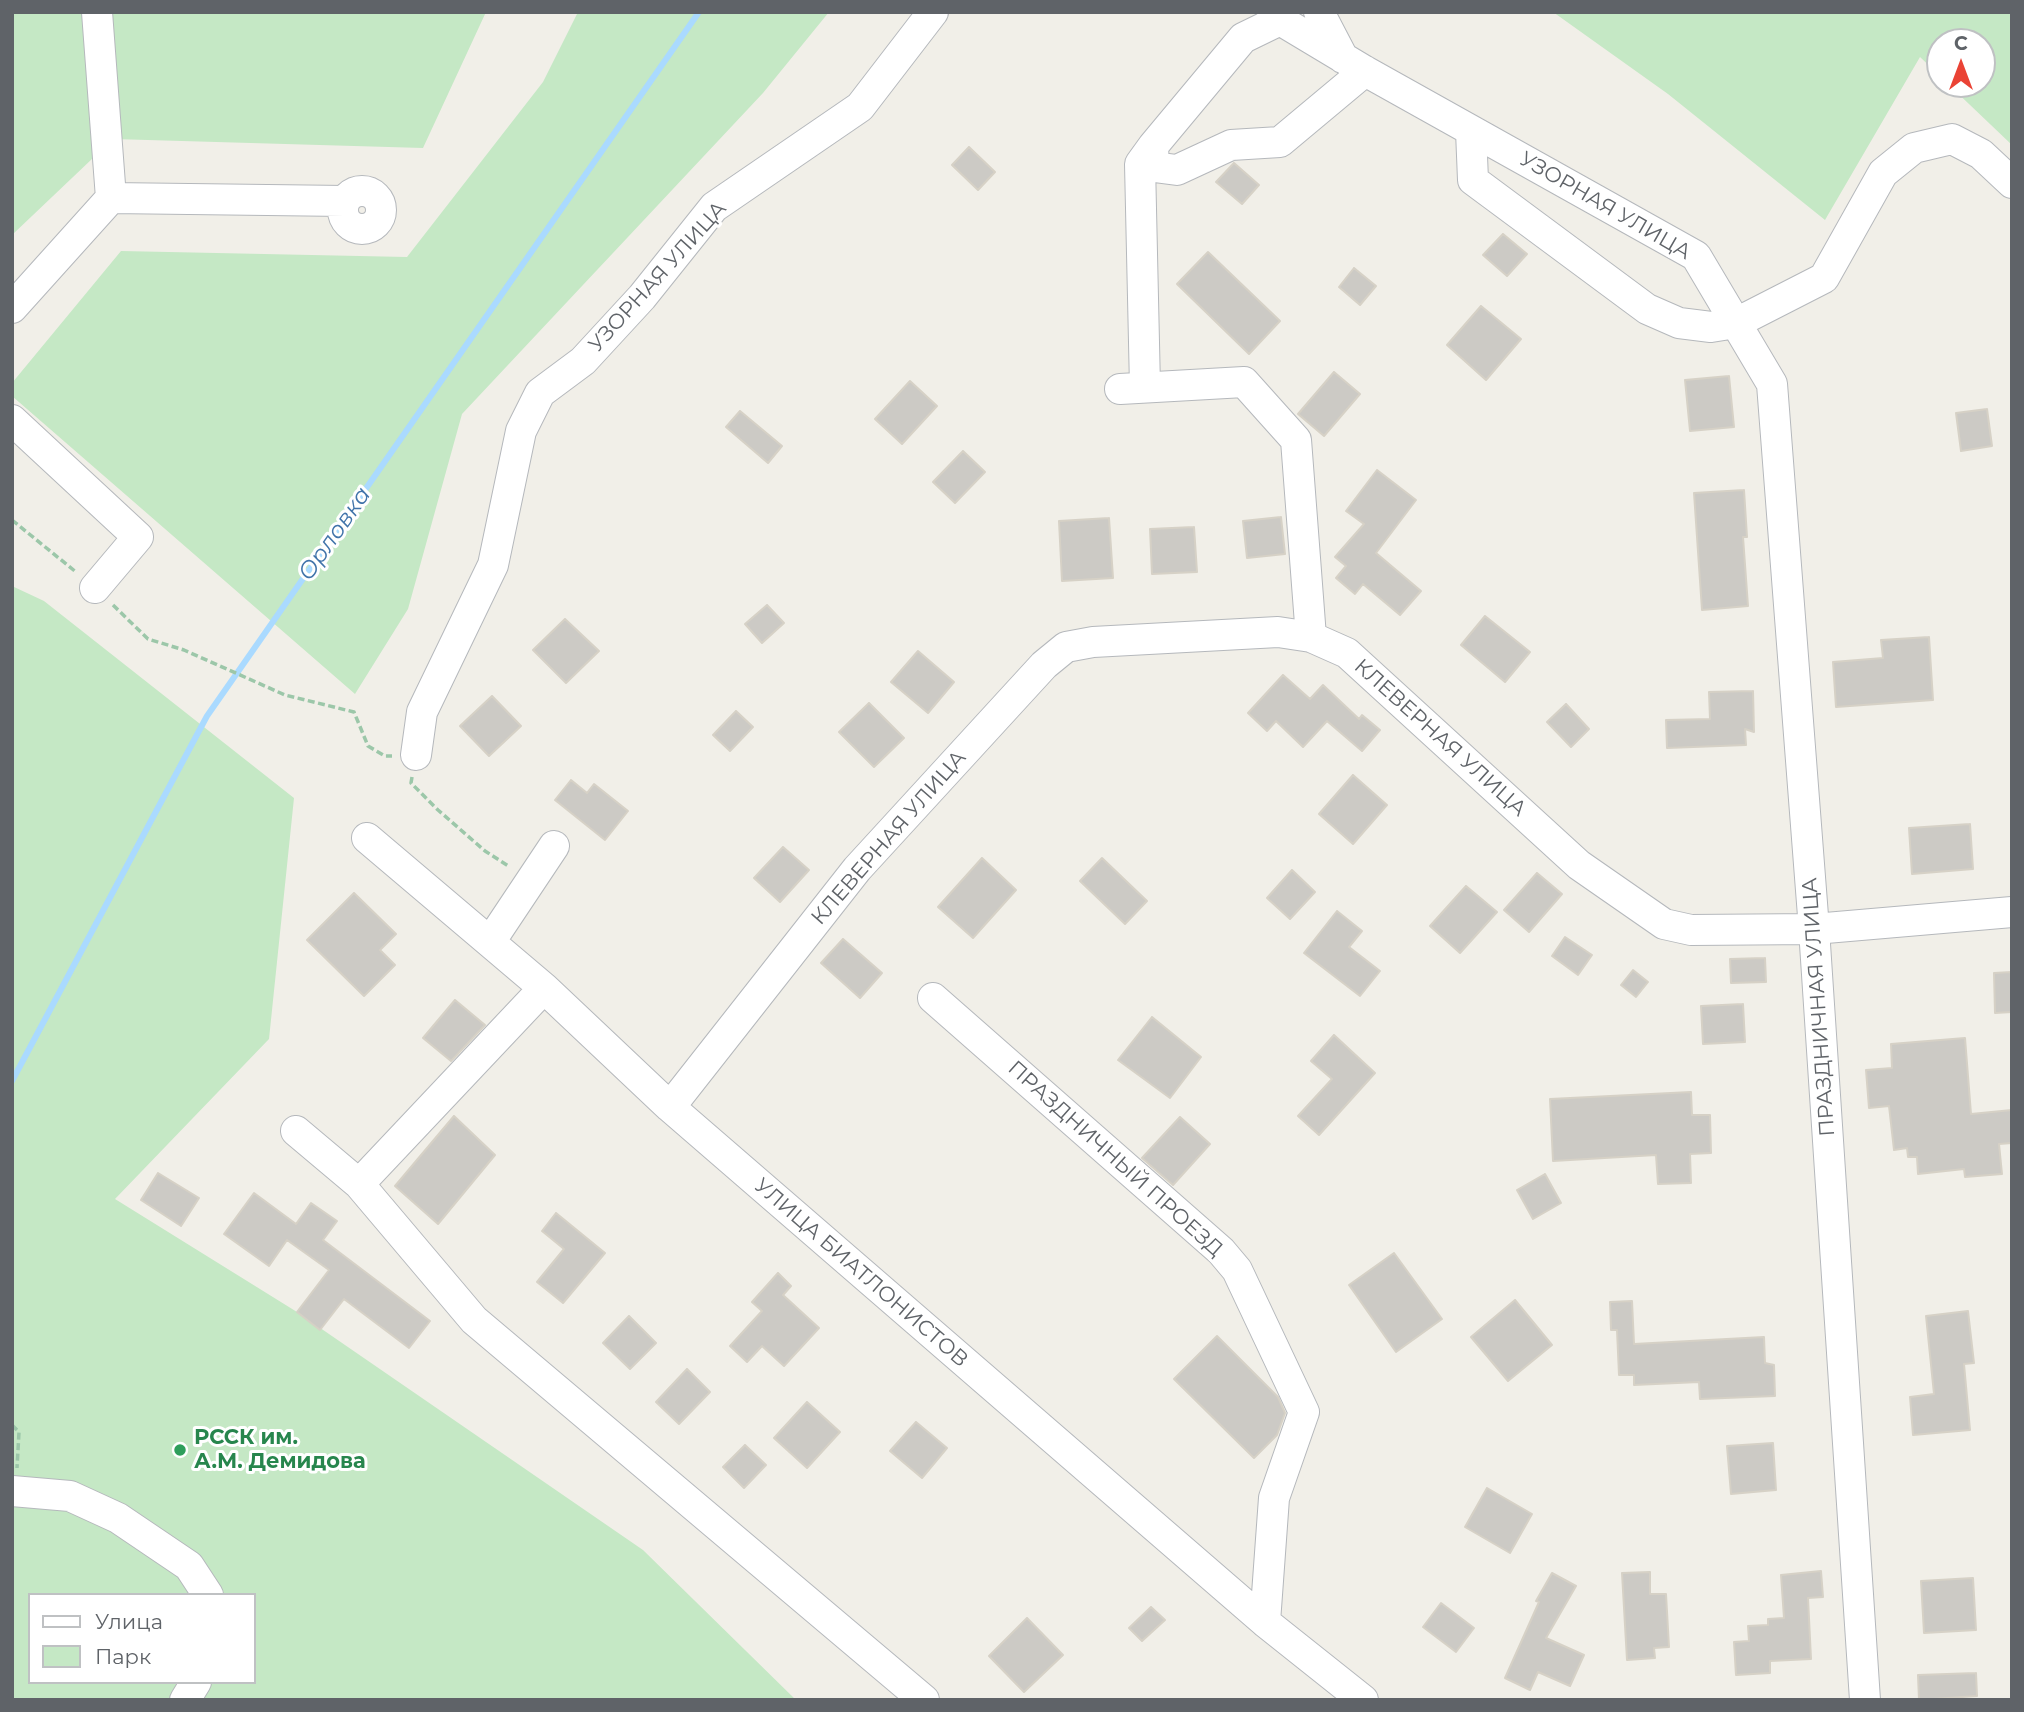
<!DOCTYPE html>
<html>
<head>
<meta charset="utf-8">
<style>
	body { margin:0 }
	#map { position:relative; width:2024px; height:1712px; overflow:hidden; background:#f1efe8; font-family:Montserrat,sans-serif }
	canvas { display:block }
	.frame { position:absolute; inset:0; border:14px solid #5f6368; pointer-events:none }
	.legend { position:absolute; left:28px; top:1593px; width:228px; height:91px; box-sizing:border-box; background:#fff; border:2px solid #bfc1c3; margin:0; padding:9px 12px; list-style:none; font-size:21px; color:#5f6368 }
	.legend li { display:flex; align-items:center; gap:14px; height:35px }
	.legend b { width:35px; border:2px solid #bfc1c3 }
	.north { position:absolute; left:1926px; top:28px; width:70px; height:70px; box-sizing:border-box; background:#fff; border:2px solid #bfc1c3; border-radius:50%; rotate:0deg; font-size:19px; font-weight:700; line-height:28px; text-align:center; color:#5f6368 }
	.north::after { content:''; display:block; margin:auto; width:24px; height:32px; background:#ea4335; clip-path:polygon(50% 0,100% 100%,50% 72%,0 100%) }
</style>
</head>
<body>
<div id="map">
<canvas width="2024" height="1712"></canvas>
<div class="frame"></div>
<ul class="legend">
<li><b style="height:9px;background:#fff"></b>Улица</li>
<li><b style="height:19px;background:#c5e8c5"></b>Парк</li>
</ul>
<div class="north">С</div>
</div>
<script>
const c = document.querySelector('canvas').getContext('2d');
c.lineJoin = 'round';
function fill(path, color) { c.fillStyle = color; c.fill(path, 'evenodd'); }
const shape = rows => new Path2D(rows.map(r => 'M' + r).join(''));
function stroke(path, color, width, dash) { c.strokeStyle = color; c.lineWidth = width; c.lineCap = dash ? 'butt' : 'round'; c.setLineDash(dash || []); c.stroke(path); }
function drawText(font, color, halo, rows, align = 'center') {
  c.font = font + ' Montserrat,sans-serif'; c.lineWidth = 6; c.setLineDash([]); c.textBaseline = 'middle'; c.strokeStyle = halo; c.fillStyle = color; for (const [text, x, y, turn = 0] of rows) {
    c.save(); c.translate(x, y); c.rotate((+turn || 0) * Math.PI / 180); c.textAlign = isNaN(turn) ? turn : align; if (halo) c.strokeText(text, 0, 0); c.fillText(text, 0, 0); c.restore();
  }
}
fill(shape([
	[12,12,486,12,423,148,113,139,12,235],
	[578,12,829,12,763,93,462,414,408,609,355,694,12,396,12,383,121,251,407,257,543,82],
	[1553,12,2012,12,2012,145,1948,84,1982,84,1982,42,1940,42,1940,76,1920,57,1825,220,1668,94],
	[12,586,44,601,294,798,269,1039,115,1199,297,1312,643,1550,796,1700,12,1700],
	[30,1595,254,1595,254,1682,30,1682]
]), '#c5e8c5');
stroke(shape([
	[12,1081,207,716,699,12]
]), '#aadaff', 6);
const building = shape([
	[969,147,995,172,978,190,952,165,969,147],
	[1234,163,1259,185,1242,204,1216,182,1234,163],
	[1503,234,1527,254,1507,276,1483,255,1503,234],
	[1208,252,1280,321,1249,354,1177,284,1208,252],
	[1354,268,1376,286,1360,305,1339,287,1354,268],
	[1481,306,1521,339,1486,380,1447,345,1481,306],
	[1334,372,1360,394,1324,436,1298,414,1334,372],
	[1729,376,1734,427,1690,431,1685,380,1729,376],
	[910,381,937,406,902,444,875,419,910,381],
	[1987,409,1992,446,1961,451,1956,413,1987,409],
	[740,411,782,446,768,463,726,427,740,411],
	[963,451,985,472,955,503,933,482,963,451],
	[1377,470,1416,500,1376,553,1421,591,1400,615,1363,584,1355,594,1336,578,1346,566,1335,557,1364,524,1346,511,1377,470],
	[1744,490,1747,537,1743,537,1748,606,1702,610,1694,493,1744,490],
	[1281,517,1285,554,1247,558,1243,521,1281,517],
	[1109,518,1113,578,1062,581,1059,521,1109,518],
	[1194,527,1197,572,1152,574,1150,529,1194,527],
	[767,605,784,623,762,643,745,624,767,605],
	[1485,616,1530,652,1505,682,1461,645,1485,616],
	[565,619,599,651,566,683,533,650,565,619],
	[1929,637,1933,700,1836,707,1833,662,1883,658,1881,640,1929,637],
	[918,651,954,682,928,713,891,682,918,651],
	[1283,675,1310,699,1323,685,1359,719,1362,715,1380,730,1362,751,1327,721,1303,747,1276,721,1267,731,1248,713,1283,675],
	[1753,691,1754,732,1745,729,1746,745,1667,748,1666,720,1710,719,1709,692,1753,691],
	[492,696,521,726,489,756,460,726,492,696],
	[869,703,904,738,874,767,839,732,869,703],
	[1566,704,1589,729,1571,747,1547,722,1566,704],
	[736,711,753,727,730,751,713,735,736,711],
	[1353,775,1387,805,1353,844,1319,814,1353,775],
	[571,780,587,793,594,784,628,811,605,840,555,800,571,780],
	[1970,824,1973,869,1912,874,1909,828,1970,824],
	[783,847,809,870,780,902,754,878,783,847],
	[982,858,1016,890,973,938,938,907,982,858],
	[1102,858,1147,901,1125,924,1080,881,1102,858],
	[1292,870,1315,892,1290,919,1267,898,1292,870],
	[1537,873,1562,894,1529,932,1504,910,1537,873],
	[1466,886,1497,912,1460,953,1430,926,1466,886],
	[354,893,396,934,380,950,395,965,364,996,307,940,354,893],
	[1337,911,1362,931,1349,947,1380,971,1360,996,1304,953,1337,911],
	[1565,937,1592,955,1578,975,1552,956,1565,937],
	[843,939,882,973,860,998,821,963,843,939],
	[1765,958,1766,982,1731,983,1730,959,1765,958],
	[1633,970,1648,982,1636,997,1621,985,1633,970],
	[2012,972,2012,1012,1995,1013,1994,973,2012,972],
	[455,1000,485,1025,451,1061,423,1038,455,1000],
	[1743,1004,1745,1042,1703,1044,1701,1006,1743,1004],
	[1152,1017,1201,1057,1170,1098,1118,1060,1152,1017],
	[1334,1035,1375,1073,1319,1135,1298,1116,1332,1079,1311,1061,1334,1035],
	[1965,1038,1971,1114,2012,1110,2012,1143,1999,1144,2002,1174,1965,1177,1964,1169,1918,1174,1917,1157,1908,1157,1907,1148,1894,1150,1889,1106,1869,1108,1866,1070,1892,1068,1891,1044,1965,1038],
	[1691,1092,1692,1115,1710,1115,1711,1153,1690,1154,1691,1183,1658,1184,1656,1155,1553,1161,1550,1099,1691,1092],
	[454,1116,495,1155,438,1224,395,1186,454,1116],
	[1180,1117,1210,1144,1173,1185,1142,1158,1180,1117],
	[158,1173,199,1198,181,1226,141,1200,158,1173],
	[1545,1174,1561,1203,1533,1219,1517,1190,1545,1174],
	[254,1193,296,1224,311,1203,337,1221,323,1240,430,1321,409,1348,344,1299,320,1330,297,1312,329,1270,287,1240,269,1266,224,1234,254,1193],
	[556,1213,605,1253,563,1303,537,1282,564,1249,542,1231,556,1213],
	[1394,1253,1442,1319,1396,1352,1349,1285,1394,1253],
	[778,1273,791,1286,783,1295,819,1328,784,1366,762,1346,747,1362,730,1346,762,1311,752,1302,778,1273],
	[1515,1300,1552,1345,1508,1381,1471,1337,1515,1300],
	[1632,1301,1634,1344,1764,1337,1765,1363,1774,1365,1775,1396,1700,1399,1699,1382,1634,1385,1634,1375,1619,1375,1617,1330,1611,1330,1610,1302,1632,1301],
	[1968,1311,1974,1363,1964,1364,1970,1430,1913,1435,1910,1397,1934,1394,1926,1316,1968,1311],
	[629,1316,656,1343,630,1369,603,1343,629,1316],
	[1217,1336,1278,1397,1285,1413,1277,1435,1254,1458,1174,1379,1217,1336],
	[687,1369,710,1392,679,1424,656,1402,687,1369],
	[807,1402,840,1432,807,1468,774,1438,807,1402],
	[916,1422,947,1448,922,1478,890,1451,916,1422],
	[1773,1443,1776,1490,1731,1494,1727,1446,1773,1443],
	[745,1445,766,1465,744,1488,723,1467,745,1445],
	[1487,1488,1532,1514,1510,1553,1465,1527,1487,1488],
	[1821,1571,1823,1597,1808,1598,1811,1659,1770,1661,1770,1673,1736,1675,1734,1642,1749,1641,1748,1626,1768,1625,1768,1619,1784,1618,1781,1575,1821,1571],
	[1650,1572,1650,1594,1666,1594,1669,1647,1654,1648,1655,1658,1627,1660,1622,1573,1650,1572],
	[1552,1573,1576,1586,1546,1638,1584,1655,1570,1686,1538,1672,1530,1690,1505,1678,1539,1602,1536,1601,1552,1573],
	[1973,1578,1976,1630,1924,1633,1921,1581,1973,1578],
	[1441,1603,1474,1628,1456,1652,1423,1627,1441,1603],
	[1151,1607,1165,1620,1142,1641,1129,1628,1151,1607],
	[1027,1618,1063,1655,1024,1692,989,1656,1027,1618],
	[1976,1673,1977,1696,1919,1700,1918,1675,1976,1673]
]);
fill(building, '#cccac5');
stroke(building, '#d6d1c6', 2);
const minor = shape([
	[97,12,111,198],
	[1272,12,1280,20,1365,71,1696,256,1772,384,1814,929,1865,1700],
	[1319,12,1343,58],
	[1280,20,1243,38,1153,146,1154,167,1177,170,1231,145,1280,142,1365,71],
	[1471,131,1473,180,1647,309,1679,323,1711,327,1736,323,1824,278,1883,173,1914,148,1952,139,1981,154,2012,183],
	'343 210a19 19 0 1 1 38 0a19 19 0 1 1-38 0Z',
	[12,308,111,198,345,201],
	[1145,387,1140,164,1153,146],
	[1120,389,1244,382,1296,440,1311,637],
	[12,420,138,537,95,588],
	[416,755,422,712,493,565,521,431,540,393,583,361,642,297,714,207,860,107,933,12],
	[367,838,544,988,670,1107,1265,1622,1363,1700],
	[490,942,554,846],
	[933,998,1221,1251,1237,1270,1304,1412,1274,1498,1265,1622],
	[670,1107,857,869,1044,665,1066,647,1093,642,1278,632,1311,637,1347,653,1579,865,1664,924,1691,930,1814,929,2012,912],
	[296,1131,359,1184,474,1320,924,1700],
	[359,1184,544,988],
	[12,1491,70,1496,118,1518,189,1566,208,1595],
	[185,1700,196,1682]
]);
stroke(minor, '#b5b8bc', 32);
stroke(shape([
	[12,520,76,572],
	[113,605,148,639,184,650,285,695,354,712,368,746,385,756,392,756],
	[412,777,411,783,438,810,485,851,510,867],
	[12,1425,19,1432,17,1468]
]), '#9cc7a9', 3.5, [7, 3.5]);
stroke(minor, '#fff', 30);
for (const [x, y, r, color] of [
	[180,1450,7,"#2e9e5b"]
]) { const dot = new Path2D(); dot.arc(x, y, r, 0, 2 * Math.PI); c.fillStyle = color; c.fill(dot); stroke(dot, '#fff', 2.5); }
drawText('21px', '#5f6368', '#fff', [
	["УЗОРНАЯ УЛИЦА",1605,206,30],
	["УЗОРНАЯ УЛИЦА",658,277,-48],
	["КЛЕВЕРНАЯ УЛИЦА",1440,738,42],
	["КЛЕВЕРНАЯ УЛИЦА",889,838,-49],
	["ПРАЗДНИЧНАЯ УЛИЦА",1819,1007,-94],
	["ПРАЗДНИЧНЫЙ ПРОЕЗД",1115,1159,42],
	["УЛИЦА БИАТЛОНИСТОВ",861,1273,41]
]);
drawText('bold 21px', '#27864d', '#fff', [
	["РССК им.",194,1438],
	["А.М. Демидова",194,1462]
], 'left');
drawText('italic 23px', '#4174aa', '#fff', [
	["Орловка",335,534,-55]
]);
</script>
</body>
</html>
